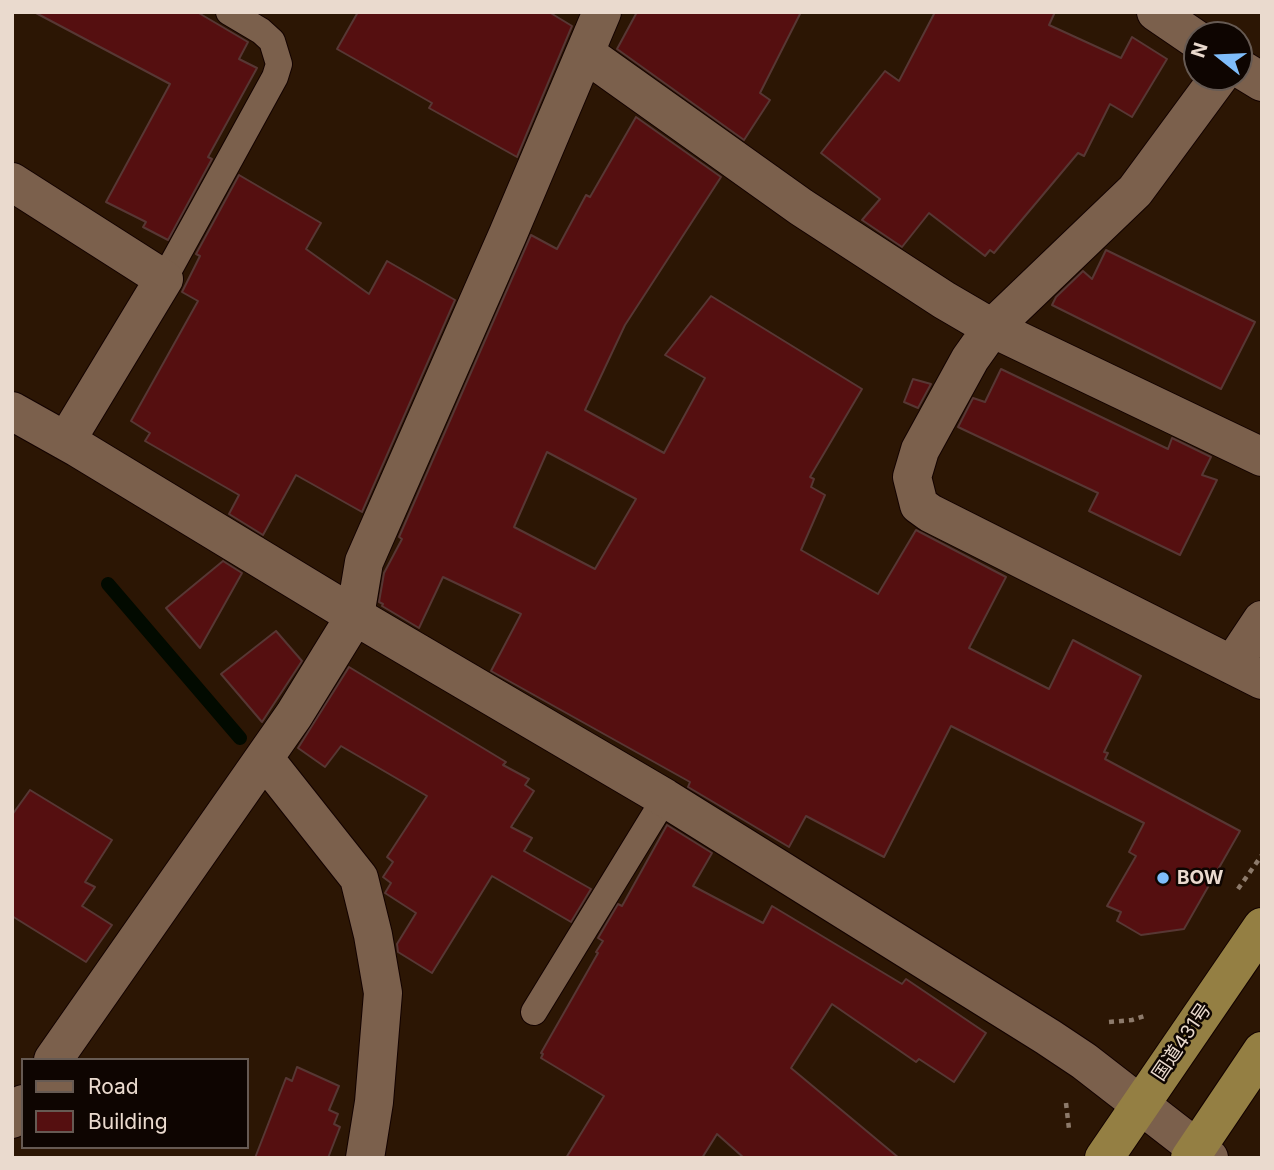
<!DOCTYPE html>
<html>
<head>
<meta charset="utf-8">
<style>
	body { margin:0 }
	#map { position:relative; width:1274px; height:1170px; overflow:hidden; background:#2c1604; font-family:Inter,sans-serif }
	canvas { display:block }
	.frame { position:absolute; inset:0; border:14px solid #eadace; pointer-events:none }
	.legend { position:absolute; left:21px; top:1058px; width:228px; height:91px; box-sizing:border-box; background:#0e0501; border:2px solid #665a53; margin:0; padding:9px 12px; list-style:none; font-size:21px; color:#eadace }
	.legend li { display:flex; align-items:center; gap:14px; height:35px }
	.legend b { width:35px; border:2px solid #665a53 }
	.north { position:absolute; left:1183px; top:21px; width:70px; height:70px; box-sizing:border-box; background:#0e0501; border:2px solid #665a53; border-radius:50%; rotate:288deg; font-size:19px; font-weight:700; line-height:28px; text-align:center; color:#eadace }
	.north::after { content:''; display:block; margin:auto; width:24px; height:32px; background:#7fbdfa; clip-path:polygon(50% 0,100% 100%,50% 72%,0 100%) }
</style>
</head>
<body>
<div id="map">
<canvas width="1274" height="1170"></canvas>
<div class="frame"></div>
<ul class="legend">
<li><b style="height:9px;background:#7b604c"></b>Road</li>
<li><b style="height:19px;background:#550f10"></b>Building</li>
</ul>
<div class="north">N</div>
</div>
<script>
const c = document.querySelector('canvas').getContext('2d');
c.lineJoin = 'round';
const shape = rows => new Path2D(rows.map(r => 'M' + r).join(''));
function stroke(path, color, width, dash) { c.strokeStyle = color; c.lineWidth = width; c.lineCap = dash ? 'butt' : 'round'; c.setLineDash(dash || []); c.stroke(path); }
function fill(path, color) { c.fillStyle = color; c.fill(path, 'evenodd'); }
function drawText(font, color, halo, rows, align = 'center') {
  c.font = font + ' Inter,"Noto Sans JP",sans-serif'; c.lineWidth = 5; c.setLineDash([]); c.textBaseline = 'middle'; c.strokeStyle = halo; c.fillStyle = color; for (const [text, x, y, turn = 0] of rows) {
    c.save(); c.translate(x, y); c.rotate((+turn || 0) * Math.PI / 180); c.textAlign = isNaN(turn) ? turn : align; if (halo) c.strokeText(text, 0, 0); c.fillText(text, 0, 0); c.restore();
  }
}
stroke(shape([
	[108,584,240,738]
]), '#020a00', 14);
const building = shape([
	[34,12,197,12,248,42,239,59,257,68,208,157,212,159,168,240,143,227,146,222,106,202,170,84,34,12],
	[358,12,549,12,572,26,517,157,429,108,432,103,337,49,358,12],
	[637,12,801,12,760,93,770,100,744,140,617,49,637,12],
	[935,12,1055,12,1049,25,1121,58,1132,37,1167,59,1132,117,1110,104,1084,156,1078,153,994,253,990,250,985,256,929,213,902,247,862,220,880,199,821,153,885,71,899,81,935,12],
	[636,117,721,177,625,325,585,410,664,453,705,378,665,355,711,296,862,389,810,477,814,479,811,487,825,495,801,550,878,594,916,530,1006,577,969,648,1049,689,1073,640,1141,676,1104,752,1108,753,1105,759,1240,831,1184,929,1141,935,1117,921,1121,912,1107,906,1136,856,1129,852,1144,823,951,726,884,857,806,816,789,847,688,787,690,782,491,671,521,614,443,577,419,628,382,606,383,604,379,602,384,573,402,539,399,537,531,235,557,249,586,195,590,197,636,117],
	[547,452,636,499,595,569,514,527,547,452],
	[239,175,321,223,306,249,369,294,387,261,455,300,362,512,296,475,263,535,229,514,239,495,145,441,150,433,131,421,198,301,182,292,200,256,196,254,239,175],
	[1106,250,1255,322,1221,389,1052,305,1056,297,1083,271,1092,279,1106,250],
	[1001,369,1168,449,1172,438,1211,457,1202,475,1217,480,1180,555,1089,511,1098,493,958,427,973,398,985,402,1001,369],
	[913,379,931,384,918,408,904,402,913,379],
	[223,561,242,573,200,648,166,608,223,561],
	[276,631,302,661,262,722,221,674,276,631],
	[349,667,506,762,503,765,529,779,525,785,534,791,511,827,532,838,524,851,591,889,571,922,492,876,432,973,398,952,397,944,416,913,385,893,391,883,383,877,393,862,387,857,427,796,341,746,325,767,298,748,349,667],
	[30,790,112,840,85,882,95,887,82,906,112,925,86,962,12,916,12,815,30,790],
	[667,825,712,853,693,886,763,923,772,906,902,984,906,979,986,1033,954,1082,919,1059,916,1062,832,1004,791,1068,899,1158,744,1158,717,1134,702,1158,566,1158,604,1096,541,1058,543,1054,541,1053,598,953,596,952,603,941,598,938,618,904,622,906,667,825],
	[297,1067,339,1086,329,1110,338,1114,334,1124,340,1127,328,1158,255,1158,286,1078,292,1081,297,1067]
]);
fill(building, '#550f10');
stroke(building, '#573734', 2);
const service = shape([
	[164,279,275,77,279,64,272,41,261,31,229,12],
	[534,1012,665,798]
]);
const minor = shape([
	[1156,12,1197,40],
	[585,53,801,207,944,300,992,328,1262,457],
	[1239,68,1262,82],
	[1219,77,1135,191,992,328,970,359,920,450,912,477,919,505,930,513,1262,680],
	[12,182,164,279,66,441],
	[12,411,78,448,355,616,665,798,1048,1037,1084,1061,1209,1158],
	[1232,665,1262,620],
	[264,758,359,878,373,935,383,993,374,1102,365,1158],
	[53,1060,294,715,355,616,364,562,508,234,602,12],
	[12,1119,23,1104]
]);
const trunk = shape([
	[1104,1158,1262,927],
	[1190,1158,1262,1051]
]);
stroke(service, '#130200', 28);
stroke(minor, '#130200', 40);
stroke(trunk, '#130200', 40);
stroke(shape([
	[1238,889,1262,855],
	[1109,1022,1132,1020,1148,1015],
	[1066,1103,1069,1129]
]), '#8d7a6b', 4.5, [5, 5]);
stroke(service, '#7b604c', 26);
stroke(minor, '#7b604c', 38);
stroke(trunk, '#947f43', 38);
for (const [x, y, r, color] of [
	[1163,878,7,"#7fbdfa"]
]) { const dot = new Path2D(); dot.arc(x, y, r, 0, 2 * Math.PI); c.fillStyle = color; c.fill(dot); stroke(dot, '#0e0501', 2.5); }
drawText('bold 19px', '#eadace', '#0e0501', [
	["BOW",1177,878]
], 'left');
drawText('19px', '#eadace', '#0e0501', [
	["国道431号",1182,1042,-56]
]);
</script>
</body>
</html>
